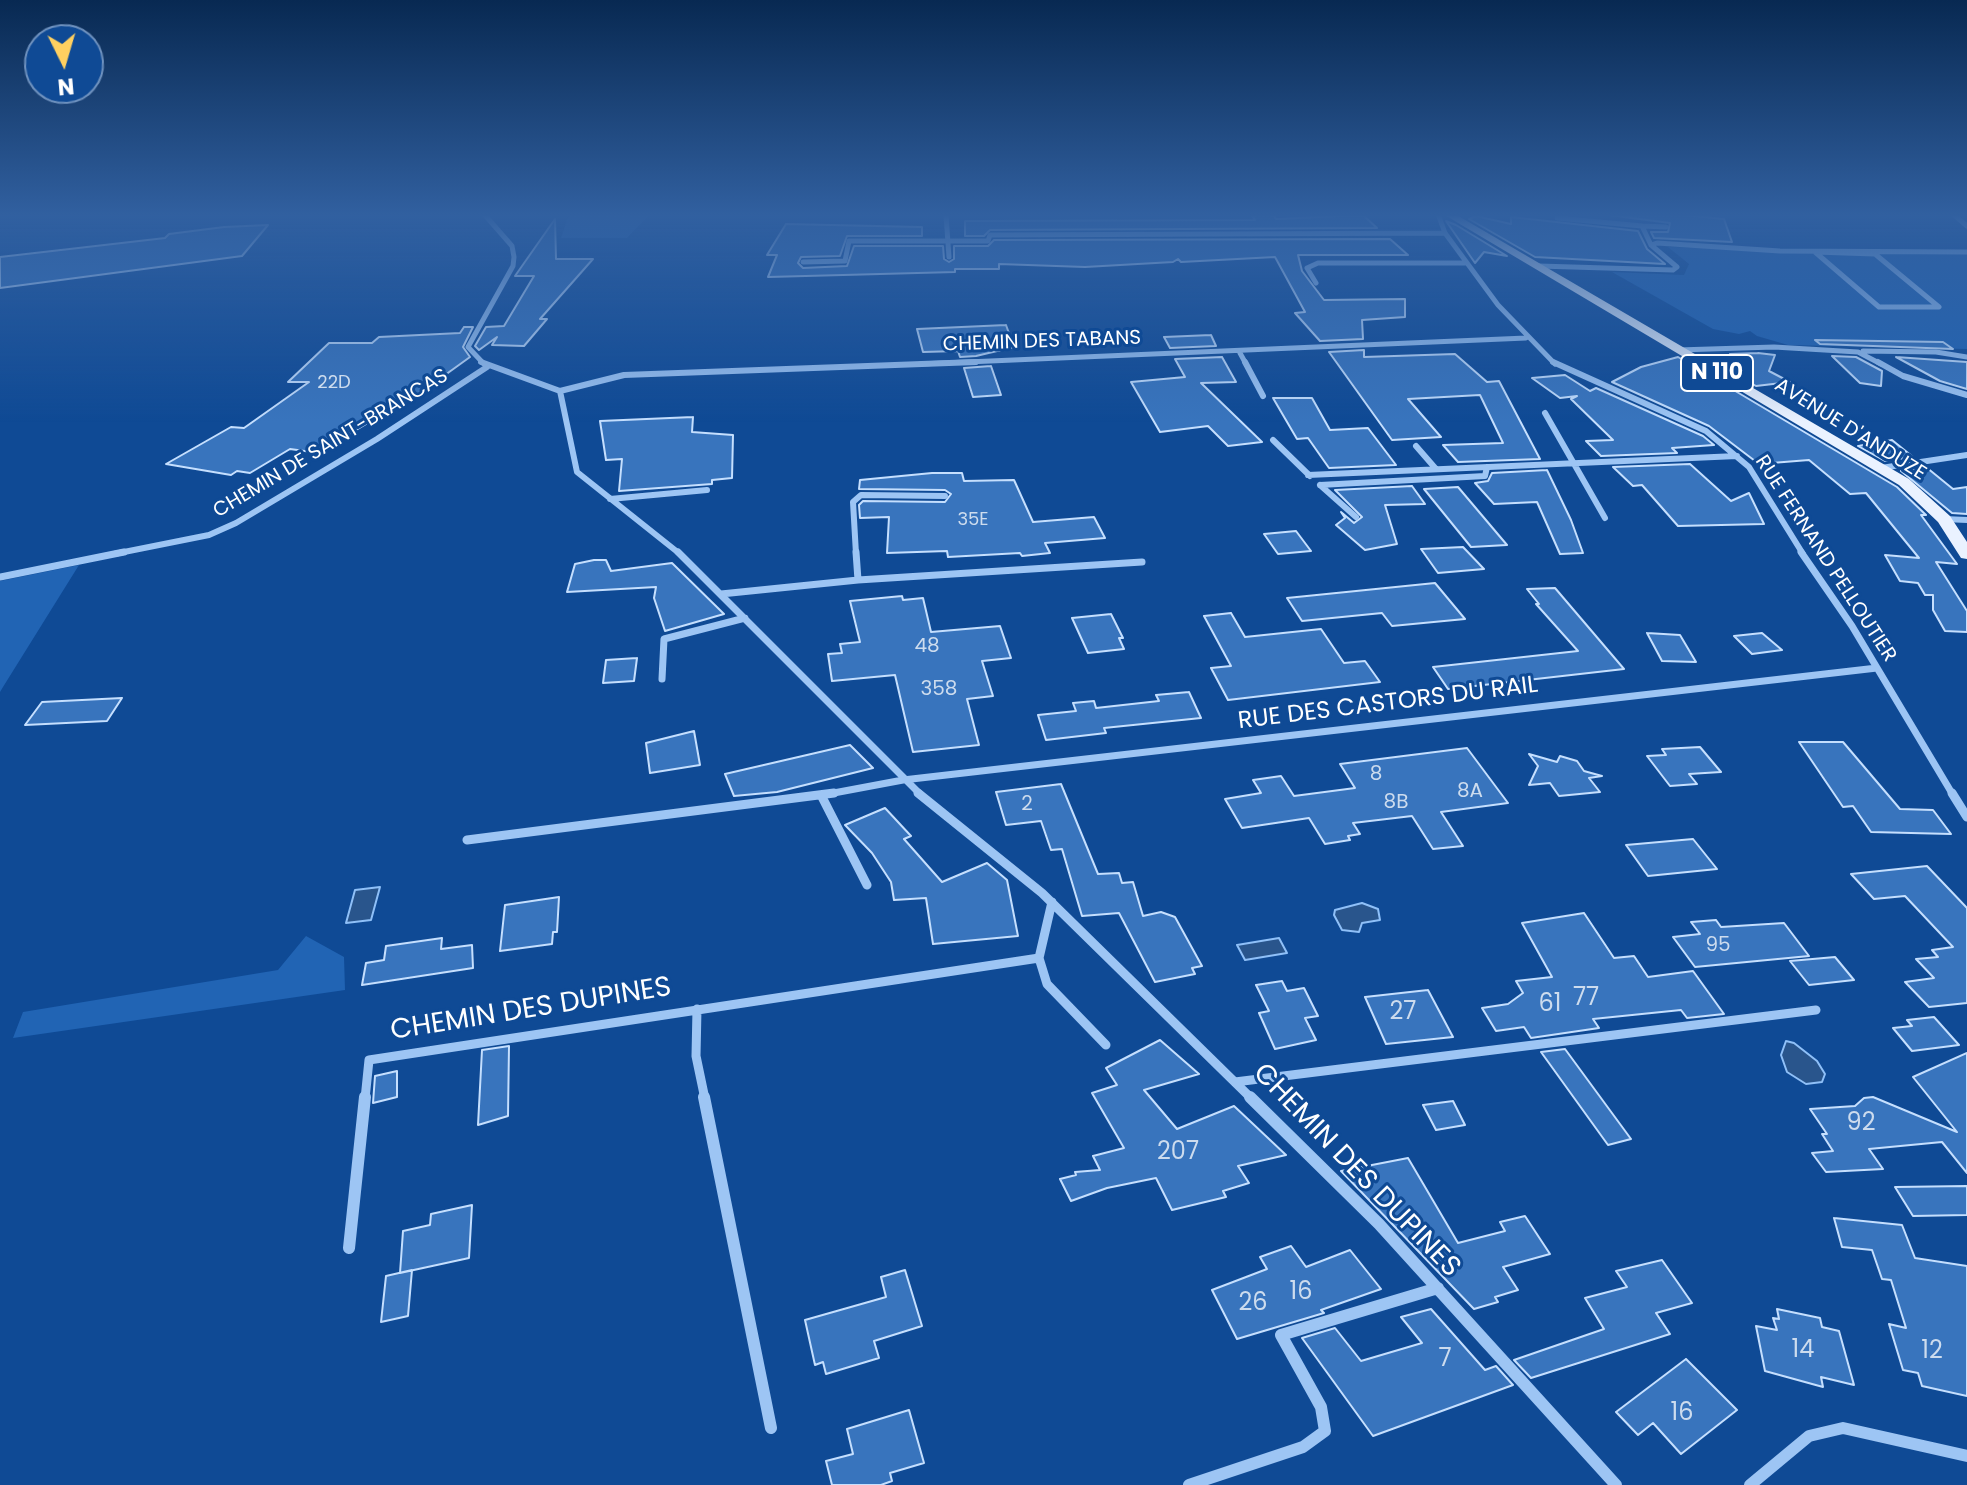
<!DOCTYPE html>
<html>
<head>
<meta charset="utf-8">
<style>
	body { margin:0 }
	#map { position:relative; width:1967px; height:1485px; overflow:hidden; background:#0f4a95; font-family:Poppins,sans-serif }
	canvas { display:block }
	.north { position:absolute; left:24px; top:24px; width:80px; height:80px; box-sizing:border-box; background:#0f4a95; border:2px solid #6f92bf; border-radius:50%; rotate:175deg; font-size:22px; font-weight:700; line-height:32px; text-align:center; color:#fff }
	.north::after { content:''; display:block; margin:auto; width:28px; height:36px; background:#ffd060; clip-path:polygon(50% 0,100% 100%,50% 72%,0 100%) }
</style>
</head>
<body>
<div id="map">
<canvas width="1967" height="1485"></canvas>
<div class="north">N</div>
</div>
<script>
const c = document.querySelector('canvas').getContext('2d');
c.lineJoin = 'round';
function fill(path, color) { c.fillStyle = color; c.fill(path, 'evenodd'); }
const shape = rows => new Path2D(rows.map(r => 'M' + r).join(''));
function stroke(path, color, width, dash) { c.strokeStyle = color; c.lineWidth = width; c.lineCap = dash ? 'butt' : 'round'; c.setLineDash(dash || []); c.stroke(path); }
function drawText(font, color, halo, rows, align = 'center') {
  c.font = font + ' Poppins,sans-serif'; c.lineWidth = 6; c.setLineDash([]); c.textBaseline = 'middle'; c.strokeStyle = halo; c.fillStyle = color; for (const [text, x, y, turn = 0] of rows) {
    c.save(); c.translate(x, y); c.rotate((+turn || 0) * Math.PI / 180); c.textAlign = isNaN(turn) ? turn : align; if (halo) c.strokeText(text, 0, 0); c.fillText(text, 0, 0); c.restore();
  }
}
fill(shape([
	[569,214,650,214,627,238,561,238],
	[1668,247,1967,254,1967,349,1788,345,1757,336,1750,331,1739,334,1713,329,1612,272,1684,275,1689,264],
	[79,565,3,687,0,692,0,581],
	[306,936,344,957,345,990,13,1038,23,1012,278,970]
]), '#2164b4');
const water = shape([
	[380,887,371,920,346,923,355,890,380,887],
	[1362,903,1378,909,1380,920,1362,923,1359,932,1342,930,1334,915,1335,910,1362,903],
	[1279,938,1287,953,1245,960,1237,945,1279,938],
	[1786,1041,1794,1043,1817,1061,1825,1074,1822,1082,1806,1084,1787,1072,1781,1055,1786,1041]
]);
fill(water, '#29558c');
stroke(water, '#8fc0f8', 2);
const building = shape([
	[1251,214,1273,214,1276,219,1363,215,1377,228,990,230,984,236,965,236,965,221,1255,220,1251,214],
	[1601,214,1674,214,1724,219,1732,242,1654,238,1651,232,1668,232,1670,223,1601,214],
	[1476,216,1511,224,1511,217,1638,231,1647,249,1665,264,1535,257,1469,219,1476,216],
	[555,219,556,259,593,259,540,319,547,319,524,346,492,345,497,337,479,350,475,346,486,327,504,326,534,276,515,276,555,219],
	[1446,221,1456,225,1507,256,1484,252,1475,263,1446,221],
	[786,224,922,227,922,236,847,236,840,256,801,257,798,263,803,268,847,266,854,246,943,246,944,259,949,262,954,259,954,246,988,246,994,240,1390,239,1408,255,1298,255,1302,271,1324,300,1405,299,1405,317,1362,320,1363,339,1320,341,1295,313,1305,312,1275,257,1181,262,1178,259,1173,262,1085,267,999,264,999,269,955,269,955,272,768,277,777,255,767,255,786,224],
	[268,225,242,256,0,288,0,257,165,238,169,234,224,227,268,225],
	[1006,325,1014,347,976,356,960,357,958,351,923,352,917,329,1006,325],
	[464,327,473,327,463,347,470,357,427,388,329,446,312,452,290,449,250,473,237,471,231,475,166,464,231,427,244,428,309,382,288,382,329,343,372,343,379,337,460,333,464,327],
	[1211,335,1216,346,1170,348,1164,337,1211,335],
	[1815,340,1943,342,1953,349,1820,344,1815,340],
	[1364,350,1364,357,1455,354,1487,382,1499,381,1540,459,1458,462,1443,445,1503,443,1480,395,1408,399,1441,437,1392,440,1329,352,1364,350],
	[1758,353,1775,355,1769,371,1790,382,1756,386,1739,376,1730,354,1758,353],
	[1832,356,1856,357,1882,371,1881,386,1860,383,1832,356],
	[1222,357,1236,382,1201,383,1262,442,1228,446,1208,426,1160,432,1131,382,1185,377,1175,359,1222,357],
	[1678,357,1897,487,1926,515,1921,515,1957,564,1936,562,1967,611,1967,632,1945,631,1933,610,1933,595,1925,595,1918,583,1900,581,1885,555,1919,558,1866,493,1850,494,1809,460,1759,464,1709,426,1612,382,1641,367,1678,357],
	[1896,357,1967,362,1967,389,1940,381,1896,357],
	[991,366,1001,395,973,397,964,368,991,366],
	[1565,375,1590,391,1596,388,1703,436,1714,445,1672,448,1677,453,1601,456,1586,441,1613,440,1571,399,1577,396,1560,398,1532,378,1565,375],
	[1273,398,1312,398,1330,430,1368,428,1396,465,1329,468,1308,438,1297,439,1273,398],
	[693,417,692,432,733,435,732,478,712,480,712,484,619,491,622,459,606,460,600,421,693,417],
	[1892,440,1913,457,1885,461,1858,446,1892,440],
	[1690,464,1731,501,1749,493,1764,524,1678,526,1642,485,1633,486,1613,467,1690,464],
	[1926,467,1953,489,1967,487,1967,514,1952,513,1901,471,1926,467],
	[1547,470,1571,520,1583,553,1560,554,1537,502,1494,504,1475,483,1488,481,1492,473,1547,470],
	[932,473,962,473,964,481,1014,480,1033,522,1094,517,1105,538,1045,543,1050,553,1022,556,1020,553,948,557,947,551,887,553,889,517,860,518,859,505,863,501,945,502,951,494,945,490,859,489,860,480,932,473],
	[1412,486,1425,504,1385,505,1397,544,1365,550,1336,525,1345,518,1341,512,1354,523,1362,517,1335,490,1412,486],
	[1458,487,1507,545,1471,547,1424,489,1458,487],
	[1296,531,1311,551,1278,554,1264,534,1296,531],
	[1463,547,1484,569,1438,573,1421,549,1463,547],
	[594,560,606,560,611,571,672,563,724,614,665,631,654,598,656,587,567,592,575,564,594,560],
	[1435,583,1465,619,1392,626,1382,613,1302,621,1287,598,1435,583],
	[1555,588,1624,669,1448,689,1433,667,1578,651,1536,604,1539,604,1527,589,1555,588],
	[902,596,903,600,923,598,931,632,1000,626,1011,658,982,661,993,696,967,699,979,745,913,752,895,675,832,681,828,654,842,653,840,644,860,642,850,601,902,596],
	[1231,613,1245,637,1321,629,1344,663,1365,661,1380,682,1228,700,1211,668,1231,666,1204,616,1231,613],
	[1111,614,1123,638,1119,638,1124,649,1088,653,1072,618,1111,614],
	[1647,633,1680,635,1696,662,1662,661,1647,633],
	[1762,633,1782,650,1752,654,1734,636,1762,633],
	[637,658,634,681,603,683,606,660,637,658],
	[1189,692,1201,718,1104,728,1106,733,1046,740,1038,715,1076,711,1073,703,1094,701,1096,708,1159,701,1156,695,1189,692],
	[122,698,107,721,25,725,42,702,122,698],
	[694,731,700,765,650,773,646,743,694,731],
	[1799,742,1843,742,1900,809,1933,810,1951,834,1871,832,1853,806,1843,807,1799,742],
	[850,745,873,768,777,792,734,796,725,774,850,745],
	[1700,747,1721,772,1689,774,1697,784,1670,786,1647,756,1666,755,1662,749,1700,747],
	[1467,748,1508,803,1441,812,1463,846,1433,849,1412,816,1353,823,1360,834,1348,836,1350,840,1325,844,1309,818,1242,828,1225,799,1261,793,1253,780,1281,776,1294,796,1355,788,1340,764,1467,748],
	[1529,754,1557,762,1560,756,1577,761,1584,771,1602,776,1589,778,1600,792,1559,796,1550,783,1529,785,1538,766,1529,754],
	[1061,784,1098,874,1119,873,1122,883,1133,882,1143,916,1161,912,1175,917,1202,966,1192,968,1195,974,1155,982,1119,913,1082,916,1062,849,1051,850,1041,821,1006,825,996,792,1061,784],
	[885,808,911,836,904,839,942,882,987,863,1007,880,1018,936,933,944,926,898,894,900,891,882,872,853,845,825,885,808],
	[1693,839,1717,869,1648,876,1626,845,1693,839],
	[1927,866,1967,908,1967,1003,1929,1007,1905,982,1934,978,1916,959,1938,957,1932,950,1953,947,1905,896,1874,899,1851,874,1927,866],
	[559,897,557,932,553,932,552,944,500,951,505,905,559,897],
	[1584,913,1614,958,1634,956,1648,977,1693,971,1724,1014,1687,1018,1681,1010,1593,1019,1599,1028,1531,1038,1524,1027,1496,1031,1482,1008,1508,1004,1523,993,1516,981,1552,977,1522,923,1584,913],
	[1716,920,1721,927,1784,923,1809,956,1695,967,1673,937,1700,934,1691,922,1716,920],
	[442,938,441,949,472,945,473,968,362,985,366,963,384,960,386,946,442,938],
	[1835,957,1854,980,1809,985,1790,961,1835,957],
	[1282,981,1287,991,1304,988,1318,1016,1305,1018,1316,1040,1275,1049,1259,1013,1269,1011,1256,985,1282,981],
	[1428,990,1453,1037,1386,1044,1365,997,1428,990],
	[1934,1017,1959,1045,1912,1051,1893,1028,1912,1026,1907,1020,1934,1017],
	[1160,1040,1199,1074,1144,1090,1177,1129,1234,1106,1286,1155,1238,1166,1249,1183,1223,1191,1226,1197,1172,1210,1156,1178,1107,1188,1071,1201,1060,1179,1076,1175,1075,1172,1100,1170,1093,1156,1124,1148,1092,1093,1117,1085,1106,1068,1160,1040],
	[509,1046,508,1116,478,1125,482,1050,509,1046],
	[1565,1049,1631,1139,1608,1145,1541,1052,1565,1049],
	[1967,1053,1967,1173,1942,1142,1869,1149,1883,1169,1826,1172,1812,1153,1833,1151,1822,1134,1827,1134,1810,1109,1855,1106,1864,1098,1873,1097,1957,1132,1913,1077,1967,1053],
	[397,1071,397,1097,373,1103,375,1076,397,1071],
	[1453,1101,1465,1125,1436,1130,1423,1105,1453,1101],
	[1408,1158,1458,1243,1505,1231,1500,1222,1525,1216,1550,1254,1503,1267,1518,1290,1495,1297,1498,1302,1474,1309,1341,1171,1408,1158],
	[1967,1186,1967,1215,1913,1216,1895,1187,1967,1186],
	[472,1205,469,1258,400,1273,403,1231,430,1225,431,1214,472,1205],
	[1834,1218,1902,1225,1915,1258,1967,1266,1967,1396,1922,1386,1918,1373,1903,1370,1889,1324,1906,1328,1891,1280,1882,1279,1872,1250,1842,1247,1834,1218],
	[1291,1246,1306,1267,1350,1250,1381,1289,1321,1310,1324,1313,1237,1339,1212,1290,1267,1269,1260,1257,1291,1246],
	[1662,1260,1692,1303,1656,1313,1670,1334,1531,1378,1514,1360,1604,1329,1585,1298,1627,1287,1616,1271,1662,1260],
	[412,1270,408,1316,381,1322,386,1276,412,1270],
	[905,1270,922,1326,874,1341,879,1358,826,1374,823,1362,815,1365,805,1320,886,1297,881,1277,905,1270],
	[1431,1309,1485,1370,1496,1366,1513,1385,1373,1436,1302,1338,1335,1328,1361,1361,1422,1343,1401,1317,1431,1309],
	[1777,1309,1820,1318,1822,1327,1839,1331,1854,1385,1821,1377,1823,1387,1765,1371,1756,1326,1777,1330,1773,1318,1779,1319,1777,1309],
	[1686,1359,1737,1410,1681,1454,1653,1423,1638,1435,1616,1412,1686,1359],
	[909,1410,924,1463,890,1473,892,1481,881,1485,832,1485,826,1461,853,1454,847,1429,909,1410]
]);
fill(building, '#3874bd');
stroke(building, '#c5dffe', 2);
stroke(shape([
	[1438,214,1445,233,1498,305,1555,364],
	[1953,214,1967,226],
	[946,215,949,257],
	[1557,218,1642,226,1651,245],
	[1642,226,1666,227],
	[1815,252,1875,254,1939,307,1879,307,1815,252],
	[803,262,845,261,849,241,988,241,990,235,1445,233],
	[1539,266,1673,270,1677,267,1651,245,1657,243,1780,251,1967,252],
	[1316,283,1307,268,1318,263,1467,263],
	[1678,350,1774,347,1858,352,1881,364],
	[1863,351,1936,352,1967,357],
	[1240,353,1246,364],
	[484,364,468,347,513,266,514,257,512,246,484,214],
	[920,364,1526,338]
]), '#9dc5f4', 5);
stroke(shape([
	[481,362,560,391,577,472,680,554],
	[1245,362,1263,396],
	[1553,362,1706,431,1749,467,1803,554],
	[1878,362,1903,376,1967,395],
	[560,391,624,375,976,362],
	[1545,413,1605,518],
	[1273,440,1310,476],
	[1416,446,1436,469],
	[1881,468,1967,455],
	[1308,475,1737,456],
	[1320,485,1485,476,1487,467],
	[1320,485,1356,517],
	[610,499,707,490],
	[1944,519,1967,520],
	[114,554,209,535,236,523,377,439,487,367],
	[856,554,853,502,861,495,945,496]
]), '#9dc5f4', 6);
stroke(shape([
	[678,552,921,795],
	[856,552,858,580],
	[1801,552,1852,626,1953,795],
	[0,577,124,552],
	[721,594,858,580,1142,562],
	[662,679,664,639,745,618],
	[823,795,903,780,1877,668]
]), '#9dc5f4', 7);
stroke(shape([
	[918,793,1042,893,1252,1099],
	[1952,793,1967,817],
	[821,795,867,885],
	[467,840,834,793],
	[1039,958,1047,984,1106,1045],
	[697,1009,696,1056,705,1099],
	[1235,1082,1816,1010],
	[365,1099,369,1060,1039,958,1052,902]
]), '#9dc5f4', 9);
stroke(shape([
	[704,1097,771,1428],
	[1250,1097,1379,1224,1616,1485],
	[349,1248,365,1097],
	[1189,1485,1303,1447,1325,1431,1321,1407,1281,1335,1438,1288],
	[1750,1485,1809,1436,1843,1428,1967,1456]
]), '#9dc5f4', 12);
fill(shape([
	[1443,214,1455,214,1909,479,1950,516,1967,542,1967,559,1961,558,1938,522,1899,485,1443,214]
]), '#eaf2ff');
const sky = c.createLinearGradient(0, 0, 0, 422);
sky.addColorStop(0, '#082952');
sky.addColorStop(0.51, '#3160a0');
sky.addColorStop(1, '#3160a000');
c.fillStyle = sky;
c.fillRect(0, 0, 1967, 422);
drawText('18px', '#cddcee', null, [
	["22D",334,383],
	["35E",973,520]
]);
drawText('20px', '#fff', '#0f4a95', [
	["CHEMIN DES TABANS",1042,342,-2],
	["AVENUE D'ANDUZE",1850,430,32],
	["CHEMIN DE SAINT-BRANCAS",331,444,-31],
	["RUE FERNAND PELLOUTIER",1825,559,57]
]);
drawText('20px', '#cddcee', null, [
	["48",927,647],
	["358",939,690],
	["8",1376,775],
	["8A",1470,792],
	["8B",1396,803],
	["2",1027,805],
	["95",1718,946]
]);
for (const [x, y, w] of [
	[1717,373,72]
]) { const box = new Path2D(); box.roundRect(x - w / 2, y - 18, w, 36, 6); c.fillStyle = '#0f4a95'; c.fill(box); stroke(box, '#fff', 2); }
drawText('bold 22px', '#fff', null, [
	["N 110",1717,373]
]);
drawText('24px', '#fff', '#0f4a95', [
	["RUE DES CASTORS DU RAIL",1388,704,-7]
]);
drawText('24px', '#cddcee', null, [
	["77",1586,999],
	["61",1550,1005],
	["27",1403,1013],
	["92",1861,1124],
	["207",1178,1153],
	["16",1301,1293],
	["26",1253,1304],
	["14",1803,1351],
	["12",1932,1352],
	["7",1445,1360],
	["16",1682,1414]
]);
drawText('28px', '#fff', '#0f4a95', [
	["CHEMIN DES DUPINES",531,1010,-9],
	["CHEMIN DES DUPINES",1356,1171,46]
]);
</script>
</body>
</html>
